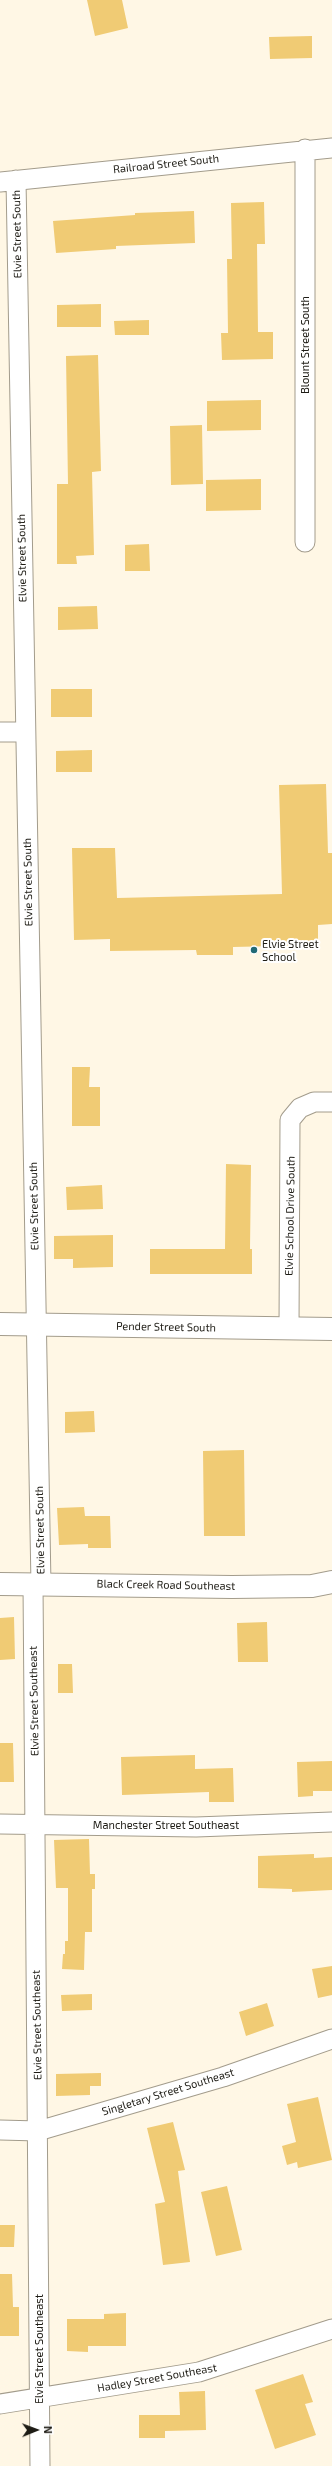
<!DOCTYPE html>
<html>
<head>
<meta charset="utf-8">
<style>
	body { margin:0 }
	#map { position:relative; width:332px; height:2466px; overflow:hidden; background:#fff7e5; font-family:"Exo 2",sans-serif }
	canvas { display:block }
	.north { position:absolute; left:16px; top:2410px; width:40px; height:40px; -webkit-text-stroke:3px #fff; paint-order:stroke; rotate:89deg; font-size:11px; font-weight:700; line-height:16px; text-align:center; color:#1e1c15 }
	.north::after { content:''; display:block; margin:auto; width:14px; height:18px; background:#1e1c15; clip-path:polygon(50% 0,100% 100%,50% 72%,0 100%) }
</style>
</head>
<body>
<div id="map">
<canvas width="332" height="2466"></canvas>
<div class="north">N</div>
</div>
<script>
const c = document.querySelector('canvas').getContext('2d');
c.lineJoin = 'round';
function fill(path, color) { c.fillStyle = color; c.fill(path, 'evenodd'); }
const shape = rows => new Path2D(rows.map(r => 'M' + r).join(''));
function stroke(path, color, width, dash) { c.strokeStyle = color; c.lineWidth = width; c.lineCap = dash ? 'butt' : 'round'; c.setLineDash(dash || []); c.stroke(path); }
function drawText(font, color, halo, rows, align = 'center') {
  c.font = font + ' "Exo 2",sans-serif'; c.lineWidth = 4; c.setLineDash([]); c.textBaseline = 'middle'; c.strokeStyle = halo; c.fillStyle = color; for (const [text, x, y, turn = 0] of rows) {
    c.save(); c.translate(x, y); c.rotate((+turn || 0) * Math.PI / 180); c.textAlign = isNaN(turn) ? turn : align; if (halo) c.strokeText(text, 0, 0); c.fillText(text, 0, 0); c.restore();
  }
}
fill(shape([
	[87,0,122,0,128,28,95,36],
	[312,36,312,58,270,59,269,37],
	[264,202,265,244,257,244,258,332,273,332,273,359,222,360,221,333,228,333,227,259,232,259,231,203],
	[194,211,195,243,116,246,116,249,56,253,53,221,135,215,135,213],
	[101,304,101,327,57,327,57,305],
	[149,320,149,335,115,335,114,321],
	[98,355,101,471,92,472,94,555,76,556,77,564,57,564,57,484,68,484,66,356],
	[261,400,261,430,207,431,207,401],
	[202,425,203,484,171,485,170,426],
	[261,479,261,510,206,511,206,480],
	[149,544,150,571,125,571,125,545],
	[97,606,98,629,58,630,58,607],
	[51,689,92,689,92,717,51,717],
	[92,750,92,772,56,772,56,751],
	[326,784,328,853,332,853,332,924,318,925,318,945,233,947,233,955,197,955,196,950,110,951,110,939,74,940,72,848,115,848,117,898,282,894,279,785],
	[72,1067,90,1067,89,1087,100,1087,100,1126,72,1126],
	[226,1164,251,1165,250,1249,252,1249,252,1274,150,1274,150,1249,225,1249],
	[102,1185,103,1209,67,1210,66,1187],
	[113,1235,113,1267,73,1268,73,1259,54,1259,54,1236],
	[94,1411,95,1432,65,1433,65,1412],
	[244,1450,245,1536,204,1536,203,1451],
	[84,1507,85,1516,110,1516,111,1548,88,1548,88,1544,59,1545,57,1508],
	[14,1617,15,1659,0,1660,0,1618],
	[267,1622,268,1662,238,1662,237,1623],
	[58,1664,72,1664,73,1693,58,1693],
	[0,1743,13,1743,14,1782,0,1782],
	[195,1755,195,1769,233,1768,234,1802,209,1802,209,1792,122,1795,121,1757],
	[332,1761,332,1791,313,1791,313,1796,298,1797,297,1762],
	[89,1839,90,1874,95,1874,95,1889,92,1889,92,1932,85,1932,84,1970,62,1969,63,1954,65,1954,65,1941,68,1941,68,1888,56,1888,54,1840],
	[314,1854,314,1858,332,1857,332,1890,292,1892,292,1889,258,1888,258,1856],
	[332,1966,332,1995,318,1998,312,1969],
	[92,1994,92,2010,62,2011,61,1995],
	[267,2003,274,2026,246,2036,239,2012],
	[101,2073,101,2086,90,2086,90,2095,56,2096,56,2074],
	[318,2097,332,2160,298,2168,297,2162,287,2165,282,2146,296,2142,287,2104],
	[173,2122,185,2170,178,2171,190,2262,163,2265,155,2204,165,2202,147,2128],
	[227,2186,242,2250,216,2256,201,2192],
	[0,2225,15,2225,14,2247,0,2247],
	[0,2274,12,2274,13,2307,19,2307,19,2336,0,2336],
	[126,2313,126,2346,88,2346,88,2352,67,2351,67,2319,104,2319,104,2314],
	[303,2374,313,2402,305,2404,316,2435,275,2449,255,2390],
	[205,2391,206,2430,165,2431,165,2438,139,2438,139,2415,180,2415,179,2392]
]), '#f0cb74');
const street = shape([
	[305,149,305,542],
	[16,180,41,1584],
	[0,182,332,148],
	[0,732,25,732],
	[289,1328,290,1120,300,1108,314,1102,332,1102],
	[33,1584,40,2466],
	[0,1824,196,1827,332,1822],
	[0,2130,38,2131,223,2077,332,2039],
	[0,2404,199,2372,332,2329]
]);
const secondary = shape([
	[0,1324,332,1329],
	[0,1584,232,1587,312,1586,332,1582]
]);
stroke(street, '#a39c8c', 21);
stroke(secondary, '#a39c8c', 24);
stroke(street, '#fff', 19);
stroke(secondary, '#fff', 22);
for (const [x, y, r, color] of [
	[254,950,4,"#216a76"]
]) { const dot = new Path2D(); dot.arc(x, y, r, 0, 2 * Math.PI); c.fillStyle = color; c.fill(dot); stroke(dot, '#fff', 1.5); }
drawText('11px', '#1e1c15', '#fff', [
	["Railroad Street South",166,164,-6],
	["Elvie Street South",17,234,-91],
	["Blount Street South",305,345,-90],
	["Elvie Street South",22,558,-91],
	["Elvie Street South",28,882,-91],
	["Elvie Street South",34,1206,-91],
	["Elvie School Drive South",290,1216,-89],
	["Pender Street South",166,1327,1],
	["Elvie Street South",40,1530,-91],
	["Black Creek Road Southeast",166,1585,1],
	["Elvie Street Southeast",34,1701,-91],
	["Manchester Street Southeast",166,1825],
	["Elvie Street Southeast",37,2025,-91],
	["Singletary Street Southeast",168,2092,-17],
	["Elvie Street Southeast",39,2349,-90],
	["Hadley Street Southeast",157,2378,-10]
]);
drawText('11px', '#1e1c15', '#fff', [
	["Elvie Street",262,944],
	["School",262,957]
], 'left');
</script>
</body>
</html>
